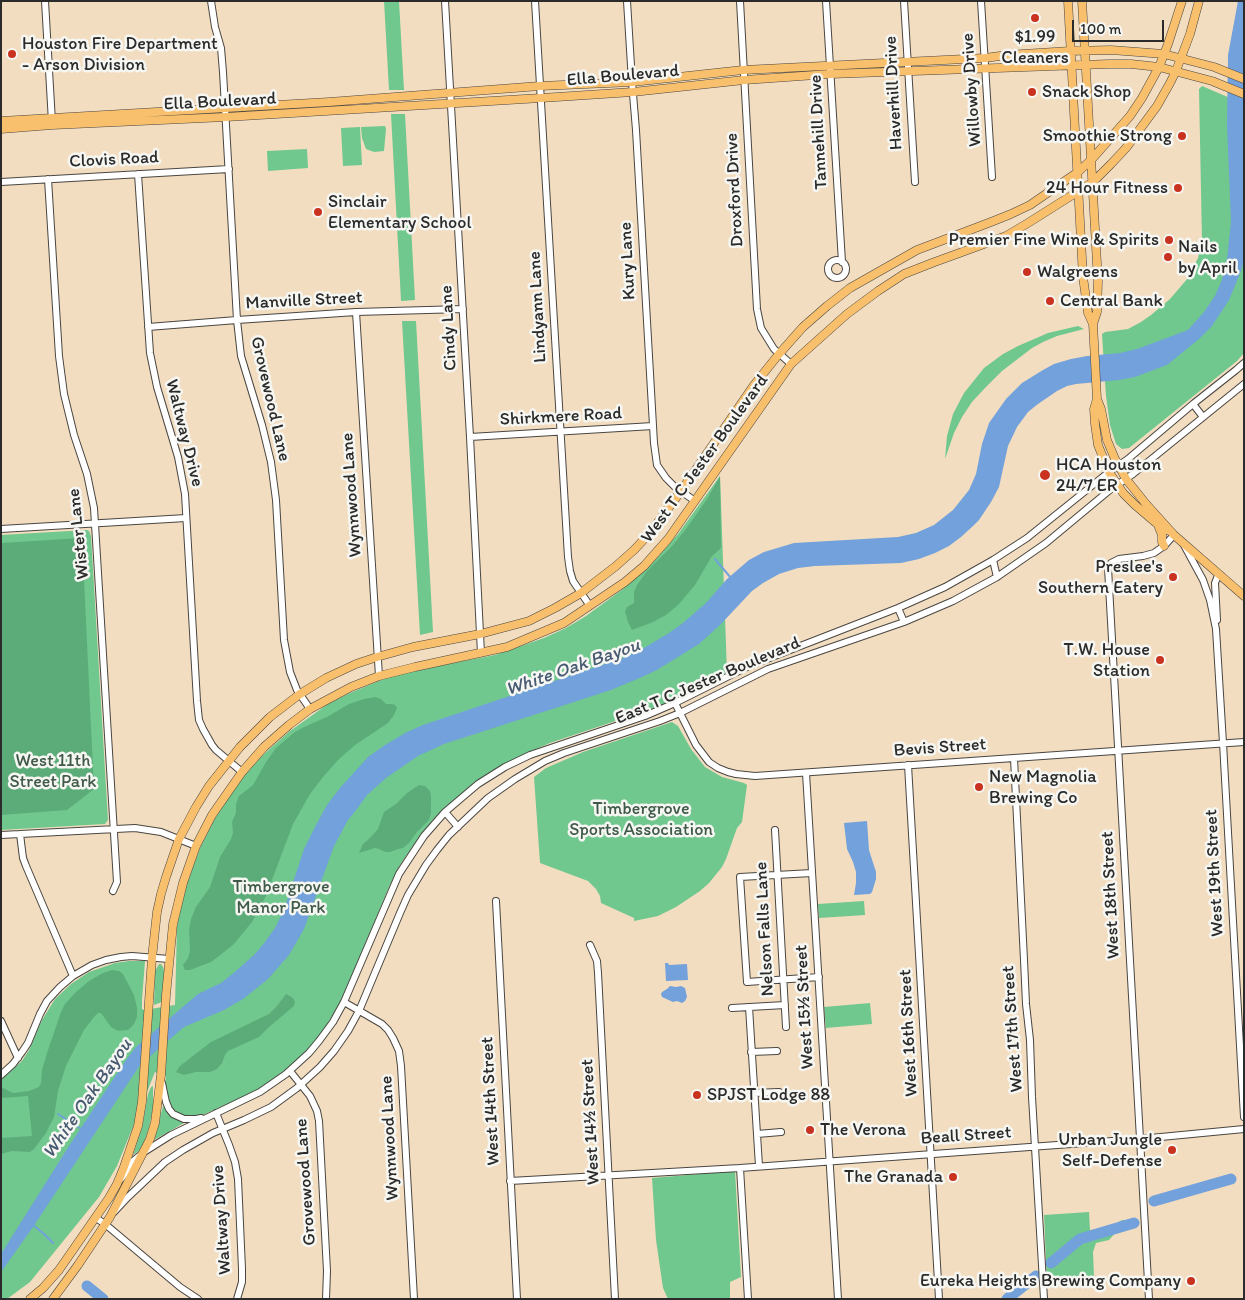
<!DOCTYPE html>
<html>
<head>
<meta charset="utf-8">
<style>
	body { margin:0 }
	#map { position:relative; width:1245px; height:1300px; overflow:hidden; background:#f3ddc0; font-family:Itim,sans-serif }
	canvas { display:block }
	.frame { position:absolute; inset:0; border:2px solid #2b2b2b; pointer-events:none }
	.scale { position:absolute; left:1072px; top:20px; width:92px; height:22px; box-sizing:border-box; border:2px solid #2b2b2b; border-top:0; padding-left:6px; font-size:15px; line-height:18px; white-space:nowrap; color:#2b2b2b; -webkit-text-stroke:4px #f6f6f2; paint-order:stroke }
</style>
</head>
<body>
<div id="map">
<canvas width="1245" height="1300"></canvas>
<div class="frame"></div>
<div class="scale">100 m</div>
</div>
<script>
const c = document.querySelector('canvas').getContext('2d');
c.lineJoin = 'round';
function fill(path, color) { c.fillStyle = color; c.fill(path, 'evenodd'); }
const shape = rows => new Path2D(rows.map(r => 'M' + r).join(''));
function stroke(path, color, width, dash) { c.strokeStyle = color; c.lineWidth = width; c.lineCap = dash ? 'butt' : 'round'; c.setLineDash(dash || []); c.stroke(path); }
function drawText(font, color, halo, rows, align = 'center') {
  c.font = font + ' Itim,sans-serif'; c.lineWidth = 5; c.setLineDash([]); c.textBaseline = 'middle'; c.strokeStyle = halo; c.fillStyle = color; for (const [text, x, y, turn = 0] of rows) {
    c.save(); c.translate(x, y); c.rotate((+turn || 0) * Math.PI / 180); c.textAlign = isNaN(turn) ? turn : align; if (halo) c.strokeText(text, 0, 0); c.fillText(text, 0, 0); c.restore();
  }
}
fill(shape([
	[384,1,399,1,404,90,389,90],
	[1202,86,1244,104,1244,353,1237,361,1129,448,1122,449,1116,444,1110,425,1106,396,1102,334,1105,332,1128,329,1141,322,1151,315,1170,299,1188,278,1198,258,1202,242,1199,89],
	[391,114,405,114,415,300,401,301],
	[385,126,386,129,384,151,374,152,366,149,362,138,361,127],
	[360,127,362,165,343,166,341,128],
	[307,149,308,168,268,171,267,151],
	[402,321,416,321,433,632,420,635],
	[1078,326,1084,329,1057,336,1043,342,1032,348,1002,371,985,388,972,402,962,417,954,433,945,459,947,436,953,414,964,393,984,368,1003,354,1018,346,1048,333],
	[720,476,727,673,660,706,550,743,522,755,488,774,460,795,433,820,415,843,400,865,389,887,342,999,325,1028,310,1047,293,1064,263,1087,243,1097,198,1117,185,1116,174,1111,169,1104,165,1085,166,1076,155,1072,117,1166,99,1197,30,1282,7,1299,1,1299,1,1080,22,1061,29,1050,42,1020,55,999,71,984,89,972,115,963,129,961,145,961,142,1000,142,1009,144,1010,175,1005,177,926,186,886,201,846,214,820,242,778,264,754,290,731,328,704,350,693,386,678,412,671,495,655,544,638,566,628,586,616,623,589,657,558,678,534],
	[87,530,89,531,91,536,108,820,105,824,1,830,1,535],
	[672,722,678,726,691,749,705,767,722,777,744,783,747,785,742,822,737,828,726,859,722,867,709,883,700,891,676,907,658,916,634,921,634,918,601,903,600,896,596,889,588,881,540,863,534,777,546,768,583,752],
	[864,901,865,915,819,918,818,904],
	[159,964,161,964,163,967,165,974,162,1002,154,1005,155,971],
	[870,1003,872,1024,826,1028,824,1007],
	[153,1086,153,1108,149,1128,142,1148,133,1155,142,1128,148,1094,151,1087],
	[163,1106,172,1116,184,1123,154,1140],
	[735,1171,741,1277,730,1282,730,1299,668,1299,663,1288,656,1240,652,1178],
	[1089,1212,1090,1230,1107,1229,1122,1220,1135,1220,1136,1227,1118,1230,1109,1240,1096,1243,1093,1252,1094,1277,1047,1282,1044,1215]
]), '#70c88e');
fill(shape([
	[720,476,721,548,712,556,695,585,679,604,666,615,653,622,632,630,628,622,625,611,627,607,634,603,634,592,637,585,647,571,673,545,686,529,707,499],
	[82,538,94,789,67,810,1,815,1,543],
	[375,697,381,699,386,704,392,704,395,705,397,708,394,715,388,723,355,745,338,760,323,777,310,794,293,824,266,896,252,922,234,944,219,956,211,962,190,970,185,970,183,965,188,958,190,951,189,930,191,919,196,907,210,887,220,857,231,839,233,833,232,822,236,813,236,804,239,796,253,785,266,762,276,748,295,732,304,727,327,717,349,704,364,699],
	[419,785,425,786,430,791,431,797,431,813,429,820,417,832,409,843,403,848,398,849,390,852,385,852,379,849,375,848,359,853,363,844,371,837,378,829,384,812,396,804,407,793],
	[112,970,119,971,123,974,134,995,137,1008,137,1017,134,1024,128,1030,118,1031,111,1027,101,1013,98,1013,94,1017,84,1030,66,1066,58,1091,54,1117,46,1133,34,1149,30,1152,12,1151,1,1154,1,1138,32,1136,28,1096,1,1098,1,1087,13,1093,29,1091,39,1087,41,1083,42,1070,47,1053,61,1012,65,1004,76,992,89,981,103,973],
	[286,994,293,998,295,1002,294,1006,269,1027,259,1037,228,1051,225,1055,222,1063,217,1069,210,1072,196,1072,184,1075,176,1072,180,1066,211,1042,269,1014,277,1006]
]), '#5cac79');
fill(shape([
	[1238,1,1244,1,1244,260,1241,271,1229,300,1212,326,1199,339,1167,365,1135,377,1119,380,1076,384,1067,386,1057,391,1038,404,1028,412,1017,427,1008,446,999,487,991,502,979,520,973,526,961,537,949,546,935,553,919,559,901,563,815,566,798,568,779,574,763,583,752,591,721,624,699,644,657,670,642,677,611,690,444,744,418,756,386,778,367,795,357,809,348,820,334,846,304,929,289,955,268,979,243,999,224,1010,184,1027,140,1065,33,1227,1,1272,1,1254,69,1146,126,1060,136,1047,198,994,221,983,236,971,255,954,265,942,275,928,284,910,304,849,315,827,327,805,340,788,368,757,385,745,407,732,423,725,623,658,639,651,669,633,683,623,706,603,727,579,749,560,764,552,794,543,898,537,916,533,934,525,953,510,969,490,976,474,982,444,989,423,1006,399,1022,383,1043,370,1054,364,1071,359,1087,356,1120,353,1137,349,1188,330,1204,312,1215,296,1222,280,1227,259,1231,222,1227,125,1228,55],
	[867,821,869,850,876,872,876,879,872,892,870,894,854,895,856,883,856,872,853,862,847,849,844,823],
	[665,963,668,963,669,965,687,964,688,980,666,981],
	[670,986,676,987,681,986,685,988,687,997,685,1001,682,1003,677,1001,673,1002,662,997,661,994,662,992,667,989]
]), '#72a1db');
stroke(shape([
	[715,559,731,578],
	[58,1114,81,1129],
	[32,1224,45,1235,53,1243]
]), '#72a1db', 2);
stroke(shape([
	[1154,1201,1231,1179],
	[1051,1263,1080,1239,1134,1223],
	[87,1286,103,1299],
	[1007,1299,1036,1276]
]), '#72a1db', 11);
const minor = shape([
	[45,1,52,122],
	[211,1,215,27,221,48,223,72,237,320,241,356,262,425,271,462,276,500,284,640,290,672,297,690,310,709],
	[445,1,470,437,481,653],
	[535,1,568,557,570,571,573,581,590,606],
	[627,1,632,82,636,130,654,443,657,465,666,478,675,487,695,501],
	[740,1,757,309,761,328,774,349,791,364],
	[826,1,842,262],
	[904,1,915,182],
	[981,1,992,177],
	[138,174,150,353,157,387,178,457,185,494,197,701,199,720,203,729,212,745,216,750,242,772],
	[48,179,59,356,64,394,74,435,87,474,94,508,117,882,113,891],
	[1,182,229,169],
	'828 269a9 9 0 1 1 18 0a9 9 0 1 1-18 0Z',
	[356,312,379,676],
	[148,327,237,320,356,312,463,309],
	[1193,404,1203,417],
	[470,437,653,426],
	[1,529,186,518],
	[1184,545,1203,580,1210,600,1216,629,1223,743,1244,1117],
	[993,560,997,577],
	[898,608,904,622],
	[1217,620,1215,583,1217,578,1219,575],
	[675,703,696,745,709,762,718,768,728,772,736,774,755,776,1244,742],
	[1014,758,1024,960,1026,1004,1030,1040,1032,1097,1044,1299],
	[908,765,939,1299],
	[806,773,838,1299],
	[445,812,458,827],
	[775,830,786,1027],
	[20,834,23,858,26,866,73,976],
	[1,835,135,828,161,832,196,846],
	[812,873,740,877,747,982,819,977],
	[496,901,517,1299],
	[590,945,597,961,598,973,615,1299],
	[344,1002,382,1024,388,1030,393,1038,399,1051,401,1066,414,1299],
	[749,1007,759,1166],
	[732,1008,785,1005],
	[1,1021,18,1058],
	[751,1052,777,1051],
	[290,1071,310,1096,317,1111,319,1121,327,1271,326,1299],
	[1,1075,13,1064,22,1052,28,1043,40,1014,47,1001,60,987,73,976,92,965,106,960,121,957,132,956,169,959],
	[162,1083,166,1102,169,1109,173,1114,184,1119,196,1119,201,1118],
	[754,1093,779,1092],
	[216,1113,229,1145,235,1162,238,1179,242,1269,242,1282,237,1299],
	[757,1134,781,1132],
	[740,1168,748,1299],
	[121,1179,129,1169,133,1161,144,1152,171,1135,260,1092,286,1074,309,1053,319,1041,333,1022,344,1002,399,874,424,836,445,812,478,784,505,767,530,755,645,716,675,703,749,666,898,608,945,587,993,560,1027,538,1109,472,1128,459,1193,404,1236,370,1244,363],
	[510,1181,740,1168,1140,1139,1244,1129],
	[114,1212,128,1197,165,1162,183,1150,213,1133,244,1120,271,1107,297,1088,320,1067,334,1051,348,1031,359,1011,400,913,408,895,426,865,437,850,449,835,488,798,515,779,545,761,564,753,660,721,680,713,768,669,904,622,953,601,997,577,1046,543,1111,489,1133,474,1244,384],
	[96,1218,105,1224,180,1287,198,1299],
	[1149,1299,1108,568,1111,563,1119,559,1143,556,1154,553,1164,546,1174,535]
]);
const major = shape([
	[1068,1,1083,277,1088,313,1093,324],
	[1082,1,1098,281,1097,312,1093,324,1097,399,1101,409,1107,440,1115,459,1126,479,1146,504,1174,535,1244,596],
	[1,121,329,102,540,86,632,82,743,70,985,58,1007,55,1070,51,1111,50,1164,54,1214,67,1244,79],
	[1,129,52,125,226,117,541,98,633,92,744,80,830,74,1109,64,1131,64,1159,67,1212,81,1244,94],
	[1097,399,1094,409,1095,424,1098,445,1109,472,1123,493,1135,505,1155,522,1166,530],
	[1158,525,1162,535,1162,542,1164,546],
	[30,1299,43,1288,59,1270,109,1198,117,1184,124,1167,138,1126,142,1102,152,958,157,912,161,894,166,877,179,839,196,807,209,786,240,747,270,717,300,694,326,678,356,664,377,657,413,647,480,634,529,621,555,608,581,593,616,566,634,550,650,533,681,491,754,385,779,354,803,327,827,306,850,288,917,250,991,222,1011,214,1030,205,1078,172,1092,159,1130,116,1142,98,1159,67,1168,44,1182,1],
	[53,1299,78,1265,110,1217,150,1139,155,1123,161,1075,166,995,173,924,183,883,196,846,212,815,242,772,264,747,289,725,310,709,351,687,379,676,415,667,507,647,564,623,625,582,644,566,668,539,791,364,847,314,878,291,904,274,932,263,1006,236,1028,223,1093,182,1111,164,1126,148,1157,106,1170,83,1176,71,1190,34,1199,1]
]);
stroke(minor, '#494641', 8);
stroke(major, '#494641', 9);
stroke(minor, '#fff', 6);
stroke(major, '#f8bf6c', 8);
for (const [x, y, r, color] of [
	[1035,18,5,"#c8321e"],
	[12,54,5,"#c8321e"],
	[1032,92,5,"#c8321e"],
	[1182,136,5,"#c8321e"],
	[1178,188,5,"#c8321e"],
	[318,212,5,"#c8321e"],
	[1169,240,5,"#c8321e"],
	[1168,257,5,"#c8321e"],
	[1027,272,5,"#c8321e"],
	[1050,301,5,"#c8321e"],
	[1045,475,6,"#c8321e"],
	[1173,577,5,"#c8321e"],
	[1160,660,5,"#c8321e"],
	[979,787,5,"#c8321e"],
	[697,1095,5,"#c8321e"],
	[810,1130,5,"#c8321e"],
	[1172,1150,5,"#c8321e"],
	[953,1177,5,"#c8321e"],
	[1191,1281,5,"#c8321e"]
]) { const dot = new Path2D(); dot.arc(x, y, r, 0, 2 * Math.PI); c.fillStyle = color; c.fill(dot); stroke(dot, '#f6f6f2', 2); }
drawText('18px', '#2b2b2b', '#f6f6f2', [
	["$1.99",1035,37,"center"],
	["Cleaners",1035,58,"center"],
	["Houston Fire Department",22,44],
	["- Arson Division",22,65],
	["Snack Shop",1042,92],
	["Smoothie Strong",1172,136,"right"],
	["24 Hour Fitness",1168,188,"right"],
	["Sinclair",328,202],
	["Elementary School",328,223],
	["Premier Fine Wine & Spirits",1159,240,"right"],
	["Nails",1178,247],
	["by April",1178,268],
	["Walgreens",1037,272],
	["Central Bank",1060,301],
	["HCA Houston",1056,465],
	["24/7 ER",1056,486],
	["Preslee's",1163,567,"right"],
	["Southern Eatery",1163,588,"right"],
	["T.W. House",1150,650,"right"],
	["Station",1150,671,"right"],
	["New Magnolia",989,777],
	["Brewing Co",989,798],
	["SPJST Lodge 88",707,1095],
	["The Verona",820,1130],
	["Urban Jungle",1162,1140,"right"],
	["Self-Defense",1162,1161,"right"],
	["The Granada",943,1177,"right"],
	["Eureka Heights Brewing Company",1181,1281,"right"]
], 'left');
drawText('18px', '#2b2b2b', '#f6f6f2', [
	["Ella Boulevard",623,76,-5],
	["Willowby Drive",972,90,-94],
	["Haverhill Drive",894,93,-93],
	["Ella Boulevard",220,102,-3],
	["Tannehill Drive",819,132,-93],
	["Clovis Road",114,160,-3],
	["Droxford Drive",735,190,-93],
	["Kury Lane",628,261,-93],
	["Manville Street",304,301,-3],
	["Lindyann Lane",538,307,-93],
	["Cindy Lane",449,328,-93],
	["Grovewood Lane",270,399,77],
	["Shirkmere Road",561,417,-3],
	["Waltway Drive",184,433,76],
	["West T C Jester Boulevard",705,459,-54],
	["Wynnwood Lane",352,495,-94],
	["Wister Lane",79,534,-96],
	["East T C Jester Boulevard",708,681,-23],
	["Bevis Street",940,748,-4],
	["West 19th Street",1215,873,-93],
	["West 18th Street",1111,895,-93],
	["Nelson Falls Lane",765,929,-93],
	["West 15½ Street",805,1007,-93],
	["West 17th Street",1013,1029,-94],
	["West 16th Street",909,1033,-93],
	["West 14th Street",491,1101,-93],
	["West 14½ Street",591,1122,-93],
	["Beall Street",966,1136,-4],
	["Wynnwood Lane",390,1138,-93],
	["Grovewood Lane",306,1182,-94],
	["Waltway Drive",222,1220,-94]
]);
drawText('18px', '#405a49', '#f6f6f2', [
	["West 11th",53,761],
	["Street Park",53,782],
	["Timbergrove",641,809],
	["Sports Association",641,830],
	["Timbergrove",281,887],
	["Manor Park",281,908]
]);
drawText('italic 19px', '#475a71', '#f6f6f2', [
	["White Oak Bayou",573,668,-19],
	["White Oak Bayou",88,1099,-55]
]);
</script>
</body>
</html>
